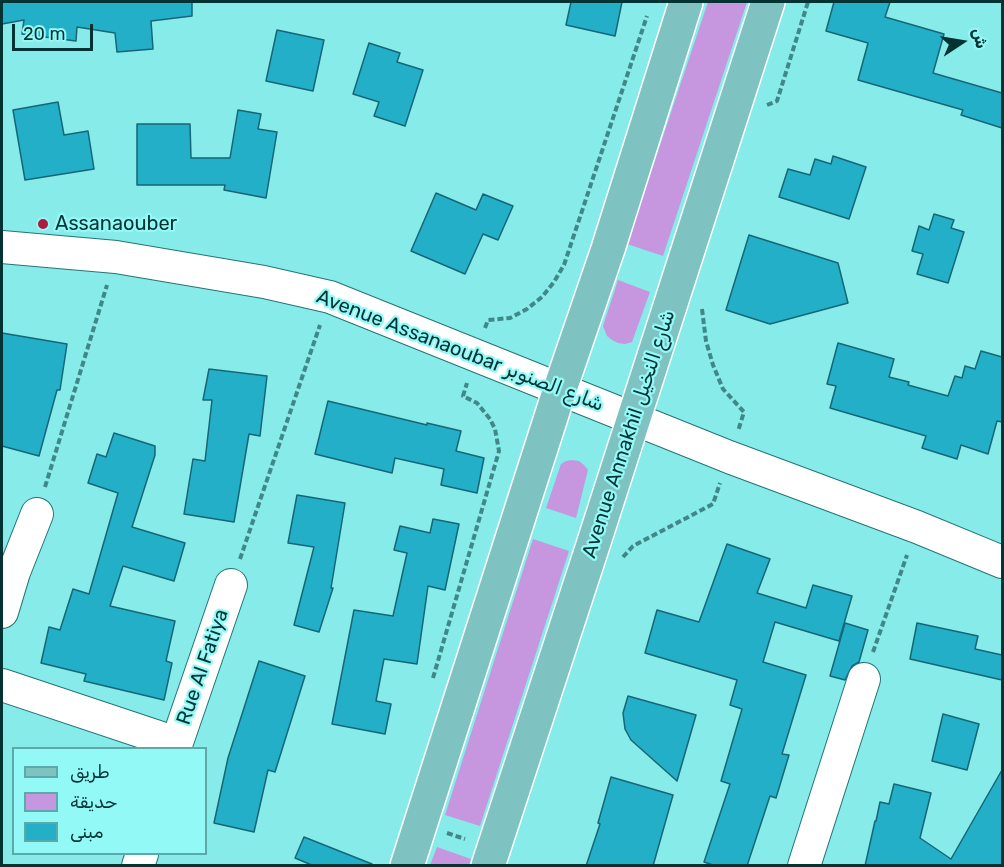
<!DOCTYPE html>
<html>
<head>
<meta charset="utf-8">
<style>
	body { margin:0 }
	#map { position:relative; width:1004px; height:867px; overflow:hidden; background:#86ebe9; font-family:Rubik,Vazirmatn,sans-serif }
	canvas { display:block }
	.frame { position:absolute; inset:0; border:3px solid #033333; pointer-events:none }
	.legend { position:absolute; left:12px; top:747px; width:195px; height:108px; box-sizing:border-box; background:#93f9f7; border:2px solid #59aaa9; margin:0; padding:8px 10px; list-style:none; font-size:18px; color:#033333 }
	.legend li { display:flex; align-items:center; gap:12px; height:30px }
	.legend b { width:30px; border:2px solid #59aaa9 }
	.north { position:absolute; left:932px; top:12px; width:60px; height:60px; -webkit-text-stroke:4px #93f9f7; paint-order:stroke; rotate:78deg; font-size:16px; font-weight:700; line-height:24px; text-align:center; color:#033333 }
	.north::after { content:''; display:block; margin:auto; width:21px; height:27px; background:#033333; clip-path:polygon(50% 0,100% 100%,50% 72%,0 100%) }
	.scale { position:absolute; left:12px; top:24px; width:81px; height:27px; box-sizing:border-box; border:3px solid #033333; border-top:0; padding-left:8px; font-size:18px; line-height:21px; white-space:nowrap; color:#033333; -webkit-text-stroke:4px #93f9f7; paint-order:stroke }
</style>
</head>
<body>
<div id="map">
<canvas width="1004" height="867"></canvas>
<div class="frame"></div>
<ul class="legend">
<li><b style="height:8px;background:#7ec2c2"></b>طريق</li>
<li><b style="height:16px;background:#c697de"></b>حديقة</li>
<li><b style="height:16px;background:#24afc9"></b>مبنى</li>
</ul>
<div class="north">ش</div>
<div class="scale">20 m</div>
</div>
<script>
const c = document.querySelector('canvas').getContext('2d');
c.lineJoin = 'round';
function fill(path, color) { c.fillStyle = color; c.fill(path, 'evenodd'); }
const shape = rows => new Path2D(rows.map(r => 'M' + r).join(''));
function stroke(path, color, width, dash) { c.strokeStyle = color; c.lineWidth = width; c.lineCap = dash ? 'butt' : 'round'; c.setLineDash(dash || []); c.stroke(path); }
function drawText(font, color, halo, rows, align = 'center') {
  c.font = font + ' Rubik,Vazirmatn,sans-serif'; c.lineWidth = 4.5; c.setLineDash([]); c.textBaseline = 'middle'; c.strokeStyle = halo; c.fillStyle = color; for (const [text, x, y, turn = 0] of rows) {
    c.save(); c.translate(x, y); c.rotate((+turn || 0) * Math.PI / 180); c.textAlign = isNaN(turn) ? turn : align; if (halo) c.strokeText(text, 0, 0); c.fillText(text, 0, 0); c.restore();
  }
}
fill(shape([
	[708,2,747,2,663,256,627,244],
	[618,280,650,292,632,342,625,344,618,343,612,340,607,336,603,326],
	[572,460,579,461,584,465,588,470,576,518,546,508,561,464,566,461],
	[533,539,569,551,480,826,445,815],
	[437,847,471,859,469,865,430,865]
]), '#c697de');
const building = shape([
	[2,2,192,2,192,16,151,21,153,49,117,52,115,33,77,27,76,41,22,34,24,20,2,24,2,2],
	[571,2,622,2,615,36,566,25,571,2],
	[834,2,890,2,885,17,944,34,933,73,1002,93,1002,128,961,115,963,110,858,80,868,43,826,31,834,2],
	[277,30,324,40,313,91,266,81,277,30],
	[369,43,400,53,397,62,423,70,405,126,374,116,379,102,353,94,369,43],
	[58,102,64,135,88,131,94,169,25,180,13,110,58,102],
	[238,110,261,114,258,129,277,132,266,198,224,190,225,185,137,185,137,124,190,124,191,158,230,158,238,110],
	[833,156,866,167,849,219,779,197,788,169,810,175,815,159,831,164,833,156],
	[436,193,476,210,483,194,513,206,498,240,483,234,465,274,411,251,436,193],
	[934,214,954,220,951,228,964,232,948,283,917,274,923,254,912,251,919,226,929,230,934,214],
	[749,235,838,263,848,303,770,324,726,310,749,235],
	[2,333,67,344,60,390,57,390,39,456,2,446,2,333],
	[838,343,894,359,889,377,909,382,908,385,948,396,955,376,962,378,965,366,975,369,981,351,1002,357,1002,422,997,421,988,454,961,445,957,459,922,448,926,436,830,408,836,386,827,384,838,343],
	[209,369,267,376,260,436,249,434,234,522,184,514,193,459,205,461,212,400,203,400,209,369],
	[328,401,427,425,427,423,461,431,456,451,484,458,477,493,441,485,444,469,395,458,392,473,315,454,328,401],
	[114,433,155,446,155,455,132,527,185,543,174,581,123,566,110,606,175,621,166,661,172,663,164,700,84,681,86,674,41,663,49,627,60,630,73,589,89,594,118,493,88,483,97,454,106,457,114,433],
	[297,495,345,503,331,588,333,588,319,632,294,625,314,547,288,543,297,495],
	[433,519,459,524,445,590,428,586,417,664,384,659,376,701,391,704,385,734,332,724,354,610,393,616,407,553,394,550,400,526,430,533,433,519],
	[727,544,770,559,757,593,806,608,813,585,852,596,839,641,775,622,763,662,806,675,782,754,789,755,776,798,770,796,747,866,716,866,704,862,730,784,721,781,742,709,730,705,737,680,645,653,657,610,699,622,727,544],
	[845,623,868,630,859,662,852,666,845,680,830,676,845,623],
	[917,623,978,636,975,649,1002,655,1002,680,910,659,917,623],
	[259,661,305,676,275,772,268,770,254,832,214,823,228,758,259,661],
	[628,696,696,715,677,781,631,740,625,729,623,713,628,696],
	[943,714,979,724,967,770,932,761,943,714],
	[1002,770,1002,866,865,866,875,821,876,821,880,802,889,804,894,784,931,793,920,838,951,859,1002,770],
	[611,777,673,795,653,866,586,866,600,824,598,823,611,777],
	[304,837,372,864,371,866,314,866,295,858,304,837]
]);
fill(building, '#24afc9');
stroke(building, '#176676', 1.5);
const minor = shape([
	[2,247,116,257,264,282,330,297,729,457,917,527,1002,562],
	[2,612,14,572,37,514],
	[2,685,176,743],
	[175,748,231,585],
	[138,866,142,854],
	[804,866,864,679]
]);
const major = shape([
	[407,866,560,389,608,249,686,2],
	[488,866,593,545,768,2]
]);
stroke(minor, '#247574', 34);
stroke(major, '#fff', 36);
stroke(shape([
	[767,105,777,101,808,2],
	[702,309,706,341,713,365,723,389,744,412,738,431],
	[485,328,488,320,510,318,527,309,542,297,554,282,564,265,647,16],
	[45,487,107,285],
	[623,557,633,546,713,504,720,483],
	[240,559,320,325],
	[873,652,907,555],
	[433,678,499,451,495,429,490,419,477,403,463,396,467,383],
	[447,833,465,839]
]), '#3f8887', 4, [6, 3]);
stroke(minor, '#fff', 32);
stroke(major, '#7ec2c2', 33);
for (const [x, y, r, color] of [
	[43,224,6,"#ad193f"]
]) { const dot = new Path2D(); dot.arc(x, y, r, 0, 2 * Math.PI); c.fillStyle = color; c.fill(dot); stroke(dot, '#93f9f7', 2); }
drawText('20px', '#033333', '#93f9f7', [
	["Assanaouber",55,224]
], 'left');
drawText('20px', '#033333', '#93f9f7', [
	["Avenue Assanaoubar شارع الصنوبر",460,351,21],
	["Avenue Annakhil شارع النخيل",629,434,-72],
	["Rue Al Fatiya",203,667,-71]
]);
</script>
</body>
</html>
